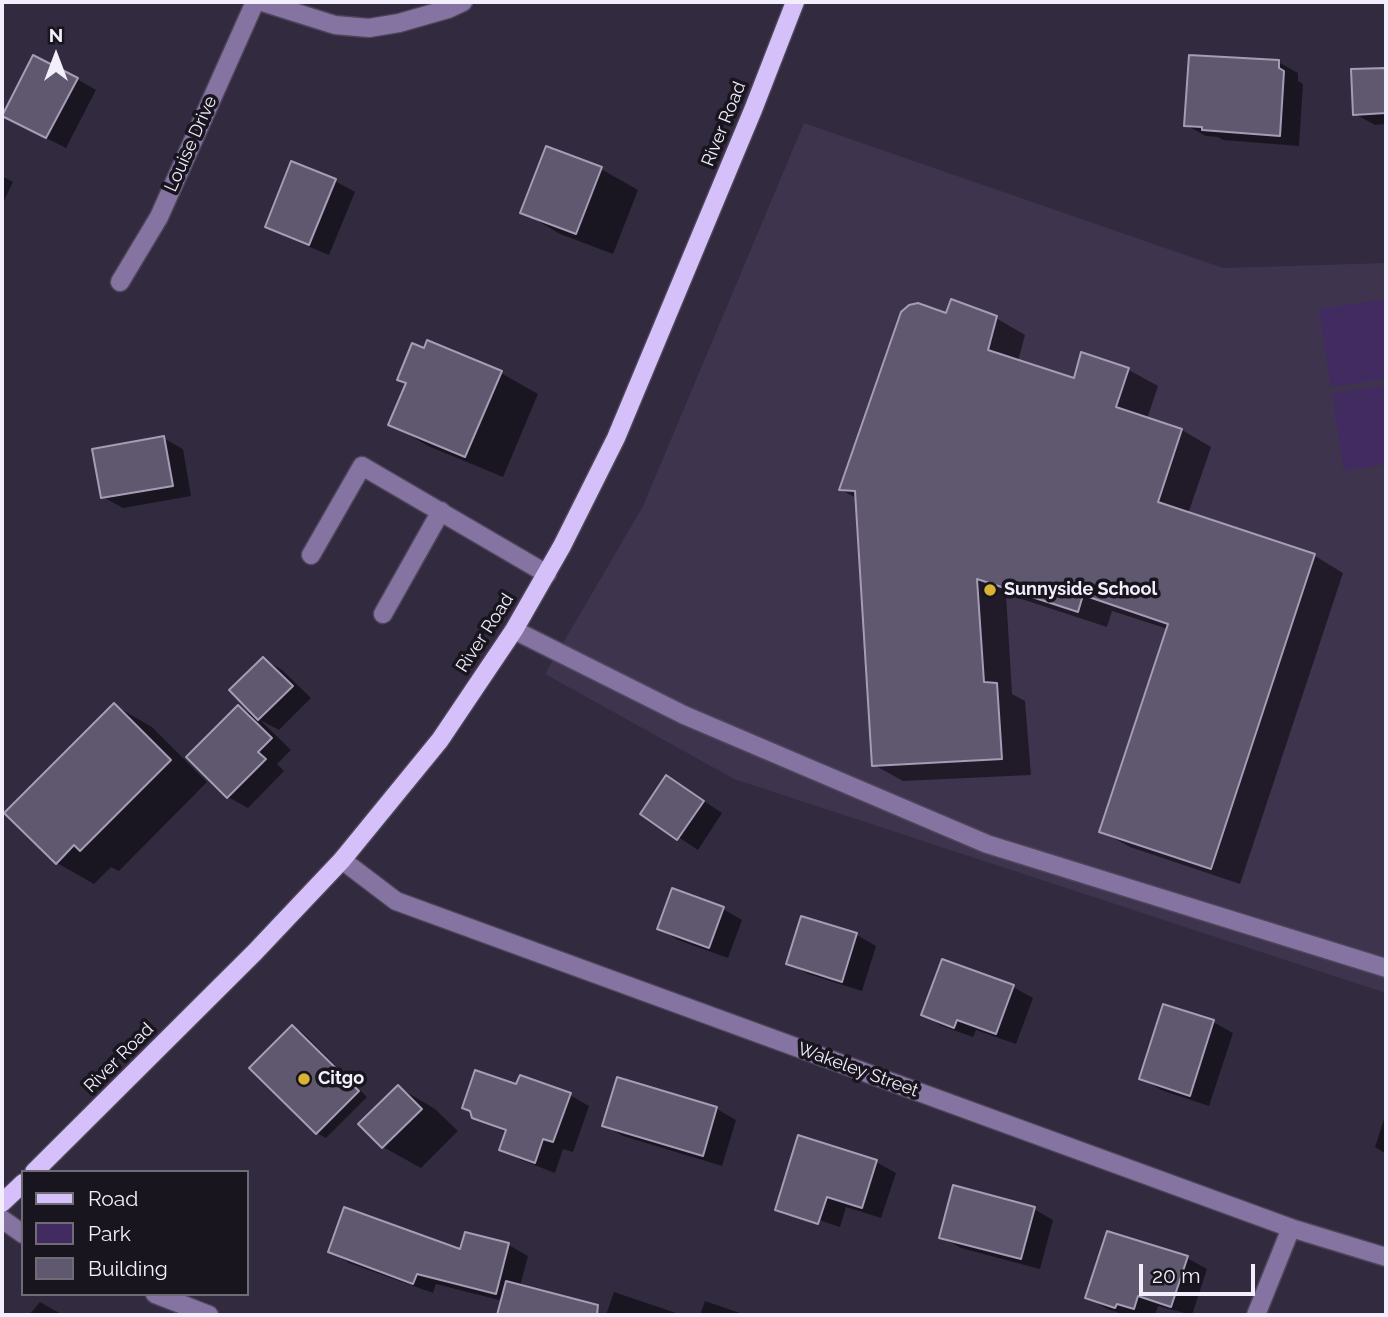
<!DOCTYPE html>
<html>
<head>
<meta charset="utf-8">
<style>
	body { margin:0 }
	#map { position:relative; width:1388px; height:1317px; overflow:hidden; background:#322a3e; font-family:Raleway,sans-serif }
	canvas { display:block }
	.frame { position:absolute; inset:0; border:4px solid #f3eefc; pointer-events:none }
	.legend { position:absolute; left:21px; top:1170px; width:228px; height:126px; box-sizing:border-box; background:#18151e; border:2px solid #706c77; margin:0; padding:9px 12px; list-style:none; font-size:21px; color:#f3eefc }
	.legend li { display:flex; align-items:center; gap:14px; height:35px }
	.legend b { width:35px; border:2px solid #706c77 }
	.north { position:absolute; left:21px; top:21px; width:70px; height:70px; -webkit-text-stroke:5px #18151e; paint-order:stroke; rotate:0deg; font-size:19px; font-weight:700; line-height:28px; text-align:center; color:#f3eefc }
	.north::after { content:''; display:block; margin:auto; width:24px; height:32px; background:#f3eefc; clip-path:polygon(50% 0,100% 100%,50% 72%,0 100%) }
	.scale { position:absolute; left:1139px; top:1264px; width:116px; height:32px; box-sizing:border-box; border:4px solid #f3eefc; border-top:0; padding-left:9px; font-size:21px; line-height:24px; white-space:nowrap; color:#f3eefc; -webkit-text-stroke:5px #18151e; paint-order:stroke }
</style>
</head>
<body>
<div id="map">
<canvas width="1388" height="1317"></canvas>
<div class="frame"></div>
<ul class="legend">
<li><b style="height:9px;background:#d5c0f9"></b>Road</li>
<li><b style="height:19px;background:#422b61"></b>Park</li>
<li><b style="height:19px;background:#60586f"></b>Building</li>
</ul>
<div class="north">N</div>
<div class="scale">20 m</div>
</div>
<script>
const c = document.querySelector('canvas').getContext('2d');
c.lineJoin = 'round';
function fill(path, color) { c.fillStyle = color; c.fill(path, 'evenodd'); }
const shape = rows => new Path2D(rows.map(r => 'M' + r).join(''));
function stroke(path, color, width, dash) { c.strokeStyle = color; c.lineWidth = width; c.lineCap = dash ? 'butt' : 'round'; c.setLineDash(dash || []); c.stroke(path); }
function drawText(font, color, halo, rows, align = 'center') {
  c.font = font + ' Raleway,sans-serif'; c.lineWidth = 7; c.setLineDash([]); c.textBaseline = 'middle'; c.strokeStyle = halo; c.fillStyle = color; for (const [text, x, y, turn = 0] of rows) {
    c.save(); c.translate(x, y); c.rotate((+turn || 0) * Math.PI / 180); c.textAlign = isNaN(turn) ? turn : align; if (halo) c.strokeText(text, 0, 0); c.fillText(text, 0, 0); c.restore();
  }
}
fill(shape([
	[804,123,1223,268,1386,263,1386,993,734,779,545,674,643,506]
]), '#3e344e');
fill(shape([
	[1386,299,1386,379,1331,387,1319,309],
	[1386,385,1386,464,1344,471,1332,394]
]), '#422b61');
fill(shape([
	[1278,62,1298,73,1298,81,1303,84,1299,146,1223,140,1218,137,1206,136,1186,125],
	[1386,69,1386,124,1375,125,1355,114,1353,71],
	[77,79,96,90,66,148,22,126],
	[601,169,638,190,613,254,560,234,523,212],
	[2,176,13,182,2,205],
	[335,181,355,192,329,255,286,237,267,226],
	[948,315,996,318,1025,335,1018,361,1075,381,1082,354,1129,370,1158,386,1147,419,1182,430,1211,447,1188,514,1315,556,1343,573,1240,884,1130,847,1101,831,1168,629,1112,611,1107,627,1006,594,1012,694,1025,701,1031,775,903,781,874,765,858,499,841,490],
	[501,373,538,394,503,477,428,446,391,424],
	[163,438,183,449,191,496,123,508,103,497],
	[263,659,282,670,311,698,279,730,260,720,291,750,277,764,284,771,248,808,228,797,188,757,239,707,256,717],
	[114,705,152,727,207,782,119,871,111,867,94,884,57,863],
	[686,789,722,813,698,850,642,813],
	[723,909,742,920,728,958,678,940,659,928],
	[802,918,857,935,876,946,862,991,808,974,788,963],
	[1013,987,1033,998,1016,1044,976,1030,973,1037,942,1026,923,1015],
	[1164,1006,1213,1022,1233,1033,1209,1106,1161,1090,1141,1078],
	[292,1027,302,1032,367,1097,326,1138,317,1133],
	[618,1079,717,1109,736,1120,722,1166,623,1136,604,1125],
	[398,1087,435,1109,458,1131,421,1168,383,1147],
	[570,1095,589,1106,573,1152,563,1149,555,1173,521,1160,501,1149,507,1133,474,1117],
	[1386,1113,1386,1154,1375,1147],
	[799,1138,876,1162,896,1173,881,1218,846,1207,840,1227,798,1213],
	[1034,1209,1053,1220,1040,1269,961,1248,941,1237],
	[1108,1233,1187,1258,1207,1269,1192,1315,1158,1306,1155,1315,1126,1315,1107,1309,1087,1297],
	[466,1235,509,1245,528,1256,520,1286,570,1305,567,1315,499,1315,503,1301,436,1284,433,1293,349,1263,330,1251,461,1252],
	[614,1292,682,1315,606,1315],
	[705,1301,740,1313,744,1315,700,1315],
	[40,1302,63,1315,29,1315]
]), '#0007');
const building = shape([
	[33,55,78,78,46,138,2,116,33,55],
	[1189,55,1279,60,1279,68,1284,71,1280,136,1202,130,1202,127,1184,126,1189,55],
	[1386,68,1386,113,1353,115,1351,69,1386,68],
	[546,146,602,167,576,234,520,213,546,146],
	[291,161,336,179,309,245,265,227,291,161],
	[951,299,997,316,988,350,1074,378,1081,352,1129,368,1116,407,1182,429,1158,502,1315,554,1211,869,1099,832,1168,624,1083,595,1078,612,977,579,984,682,997,683,1002,759,872,766,855,491,839,490,901,312,909,305,918,303,946,313,951,299],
	[427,340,502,371,465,457,388,425,406,383,397,380,412,343,424,348,427,340],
	[164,436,173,486,101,498,92,449,164,436],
	[263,657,293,686,258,720,229,690,263,657],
	[114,703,171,760,80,851,74,845,56,864,4,813,114,703],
	[238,705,272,738,258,752,266,759,227,798,186,757,238,705],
	[666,775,704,801,677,840,640,814,666,775],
	[672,888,724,907,709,948,657,929,672,888],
	[801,916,857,933,842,982,786,964,801,916],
	[942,959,1014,985,996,1034,957,1020,954,1028,921,1015,942,959],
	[1163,1004,1214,1020,1190,1096,1139,1079,1163,1004],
	[292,1025,359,1091,316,1134,249,1068,292,1025],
	[475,1070,516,1084,520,1075,571,1093,553,1142,543,1139,535,1163,499,1150,506,1130,472,1118,470,1111,462,1108,475,1070],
	[617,1077,717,1107,703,1156,602,1126,617,1077],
	[398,1085,422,1109,382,1148,358,1124,398,1085],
	[798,1135,877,1160,862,1208,827,1197,818,1224,775,1210,798,1135],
	[953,1185,1035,1207,1021,1259,939,1238,953,1185],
	[344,1207,460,1249,465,1232,509,1243,496,1294,417,1274,413,1284,328,1252,344,1207],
	[1107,1231,1188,1256,1171,1307,1138,1296,1134,1309,1117,1304,1115,1308,1085,1298,1107,1231],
	[506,1281,598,1305,597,1315,497,1315,506,1281]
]);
fill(building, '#60586f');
stroke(building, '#a59cb5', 2);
const minor = shape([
	[262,2,335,25,369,28,399,23,448,9,463,2],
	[120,282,159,217,255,2],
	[311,555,362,466,547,574],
	[383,614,441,511],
	[514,630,684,715,987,844,1386,968],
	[342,860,396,901,1291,1228,1386,1257],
	[2,1219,23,1234],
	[155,1294,209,1315],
	[1256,1315,1291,1228]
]);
const major = shape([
	[34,1172,255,952,342,860,440,740,514,630,562,546,616,438,753,110,795,2],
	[2,1203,23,1183]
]);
stroke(minor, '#4d4559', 21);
stroke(major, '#4d4559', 21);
stroke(minor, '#8573a1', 18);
stroke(major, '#d5c0f9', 18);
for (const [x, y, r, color] of [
	[990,590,7,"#d9b334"],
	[304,1079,7,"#d9b334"]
]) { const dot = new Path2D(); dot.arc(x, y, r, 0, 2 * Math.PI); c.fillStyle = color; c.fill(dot); stroke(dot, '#18151e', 2.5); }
drawText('18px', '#f3eefc', '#18151e', [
	["River Road",724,124,-68],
	["Louise Drive",191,144,-66],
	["River Road",485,633,-57],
	["River Road",119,1058,-45],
	["Wakeley Street",858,1070,20]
]);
drawText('bold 18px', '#f3eefc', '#18151e', [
	["Sunnyside School",1004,590],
	["Citgo",318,1079]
], 'left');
</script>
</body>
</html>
